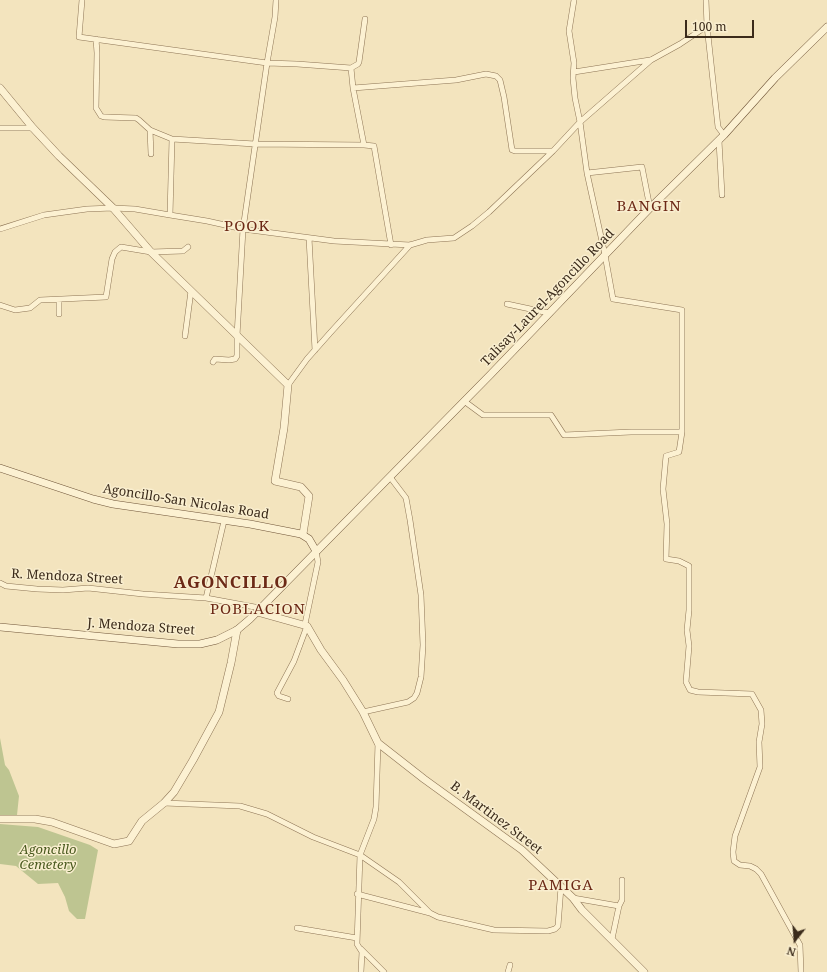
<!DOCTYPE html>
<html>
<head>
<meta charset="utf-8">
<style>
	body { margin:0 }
	#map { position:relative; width:827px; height:972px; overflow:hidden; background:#f3e4be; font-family:"Noto Serif",serif }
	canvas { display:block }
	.north { position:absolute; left:775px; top:920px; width:40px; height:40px; -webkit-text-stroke:3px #f9eecf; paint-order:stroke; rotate:197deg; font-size:11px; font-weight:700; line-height:16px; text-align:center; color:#3b2b1b }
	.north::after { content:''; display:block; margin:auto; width:14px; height:18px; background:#3b2b1b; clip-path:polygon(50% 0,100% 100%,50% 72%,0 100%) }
	.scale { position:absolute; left:685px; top:20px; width:69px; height:18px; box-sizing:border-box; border:2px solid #3b2b1b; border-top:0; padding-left:5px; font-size:12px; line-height:14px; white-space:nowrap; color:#3b2b1b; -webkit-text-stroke:3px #f9eecf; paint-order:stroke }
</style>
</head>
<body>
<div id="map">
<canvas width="827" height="972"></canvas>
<div class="north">N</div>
<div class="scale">100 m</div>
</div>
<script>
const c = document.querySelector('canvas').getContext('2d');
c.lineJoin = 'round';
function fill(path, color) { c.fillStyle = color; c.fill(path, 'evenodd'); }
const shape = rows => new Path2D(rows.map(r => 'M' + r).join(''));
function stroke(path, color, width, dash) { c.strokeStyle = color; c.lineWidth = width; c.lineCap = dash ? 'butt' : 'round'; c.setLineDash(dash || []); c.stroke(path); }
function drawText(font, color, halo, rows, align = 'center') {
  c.font = font + ' "Noto Serif",serif'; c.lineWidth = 3; c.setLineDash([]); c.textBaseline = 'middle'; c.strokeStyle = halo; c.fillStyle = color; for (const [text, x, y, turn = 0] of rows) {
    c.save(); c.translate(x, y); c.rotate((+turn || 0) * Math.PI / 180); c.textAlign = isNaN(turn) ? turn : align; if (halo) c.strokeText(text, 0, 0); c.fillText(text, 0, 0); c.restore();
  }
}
fill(shape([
	[0,738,5,765,9,770,19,796,17,815,0,816],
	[0,824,38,827,90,845,98,850,85,919,77,919,69,911,65,897,58,883,38,884,16,866,0,864]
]), '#bec591');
const minor = shape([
	[82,0,79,37,267,63,297,64,351,68],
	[574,0,569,31,574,63,573,78,575,98,580,122,587,173,642,167,650,208],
	[706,0,707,26,718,127,724,135],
	[365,19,359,62,358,64,351,68,353,88,364,145,374,146,391,245],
	[96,39,97,53,96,108,101,116,104,117,136,118,139,120,150,130,172,139,255,144,364,145],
	[574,72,650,60],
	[353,88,456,80,486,74,496,76,500,80,504,97,512,150,515,151,552,151],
	[0,128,33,128],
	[150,130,151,154],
	[719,141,722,195],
	[587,173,605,255,613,299,682,310,682,432,679,452,666,456,663,489,667,524,666,559,679,561,689,566,689,610,687,630,689,646,686,682,690,690,698,692,752,694,761,710,762,724,759,742,760,767,735,836,733,852,734,861,740,865,750,866,756,869,761,874,800,945,801,972],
	[170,215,172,139],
	[0,229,44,215,87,209,113,208,135,209,170,215,207,221,243,229,334,241,410,245,427,240,454,238,472,226,489,212,553,151,580,122,651,60,680,44,707,26],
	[309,238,315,350],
	[507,304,549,313],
	[0,305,15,310,30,308,40,300,106,297,112,259,115,252,121,247,151,252,183,251,188,247],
	[59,314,59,300],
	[185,336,191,291],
	[213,362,215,359,229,360,235,359,237,356,237,336,243,229,267,63,275,17,276,0],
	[288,385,307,359,330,333,410,245],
	[464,401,483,415,551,415,564,435,631,432,682,432],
	[0,583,6,586,37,589,63,590,88,588,143,594,206,598,260,608],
	[206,598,224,521],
	[305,624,318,562,316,551],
	[288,699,279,696,277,693,294,661,307,626],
	[363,712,408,702,414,698,417,693,421,677,423,645,421,595,410,520,406,498,390,477],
	[164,803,240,806,267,814,313,837,360,855,399,882,430,913,438,917,494,930,548,931,555,929,558,926,561,887],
	[357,894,430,913],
	[573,898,619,906,612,939],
	[619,906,622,900,622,880],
	[297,928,357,938],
	[361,949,384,972],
	[361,972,362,952,357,944,360,855,374,819,376,807,378,743],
	[508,972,510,965]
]);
const tertiary = shape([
	[0,88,33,128,59,156,113,208,151,252,288,385,284,428,275,481,301,487,309,496,303,534],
	[257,612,307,626,321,650,343,680,363,712,378,743,424,779,522,850,573,898,582,910,644,972],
	[0,819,35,819,52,822,114,844,129,841,142,821,164,803,174,792,193,760,219,712,231,663,237,630]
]);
const secondary = shape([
	[0,468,93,499,113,504,250,524,301,534,309,539,316,551],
	[0,627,178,644,200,644,217,640,237,630,250,619,491,374,650,208,724,135,775,78,827,27]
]);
stroke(minor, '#8d7455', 6);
stroke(tertiary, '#8d7455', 8);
stroke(secondary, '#6f5438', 8);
stroke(minor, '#fcf1d2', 5);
stroke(tertiary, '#fcf1d2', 7);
stroke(secondary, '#fcf1d2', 7);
drawText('13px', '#3b2b1b', '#f9eecf', [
	["Talisay-Laurel-Agoncillo Road",548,298,-46],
	["Agoncillo-San Nicolas Road",186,502,9],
	["R. Mendoza Street",67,577,3],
	["J. Mendoza Street",141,627,4],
	["B. Martinez Street",496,818,37]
]);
drawText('italic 13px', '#4a5a1f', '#f9eecf', [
	["Agoncillo",48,850],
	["Cemetery",48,865]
]);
c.letterSpacing = '1px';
drawText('15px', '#6c2916', '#f9eecf', [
	["BANGIN",649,207],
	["POOK",247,227],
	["POBLACION",258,610],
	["PAMIGA",561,886]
]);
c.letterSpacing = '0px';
c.letterSpacing = '1px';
drawText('bold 17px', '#6c2916', '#f9eecf', [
	["AGONCILLO",231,583]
]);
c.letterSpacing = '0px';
</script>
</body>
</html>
